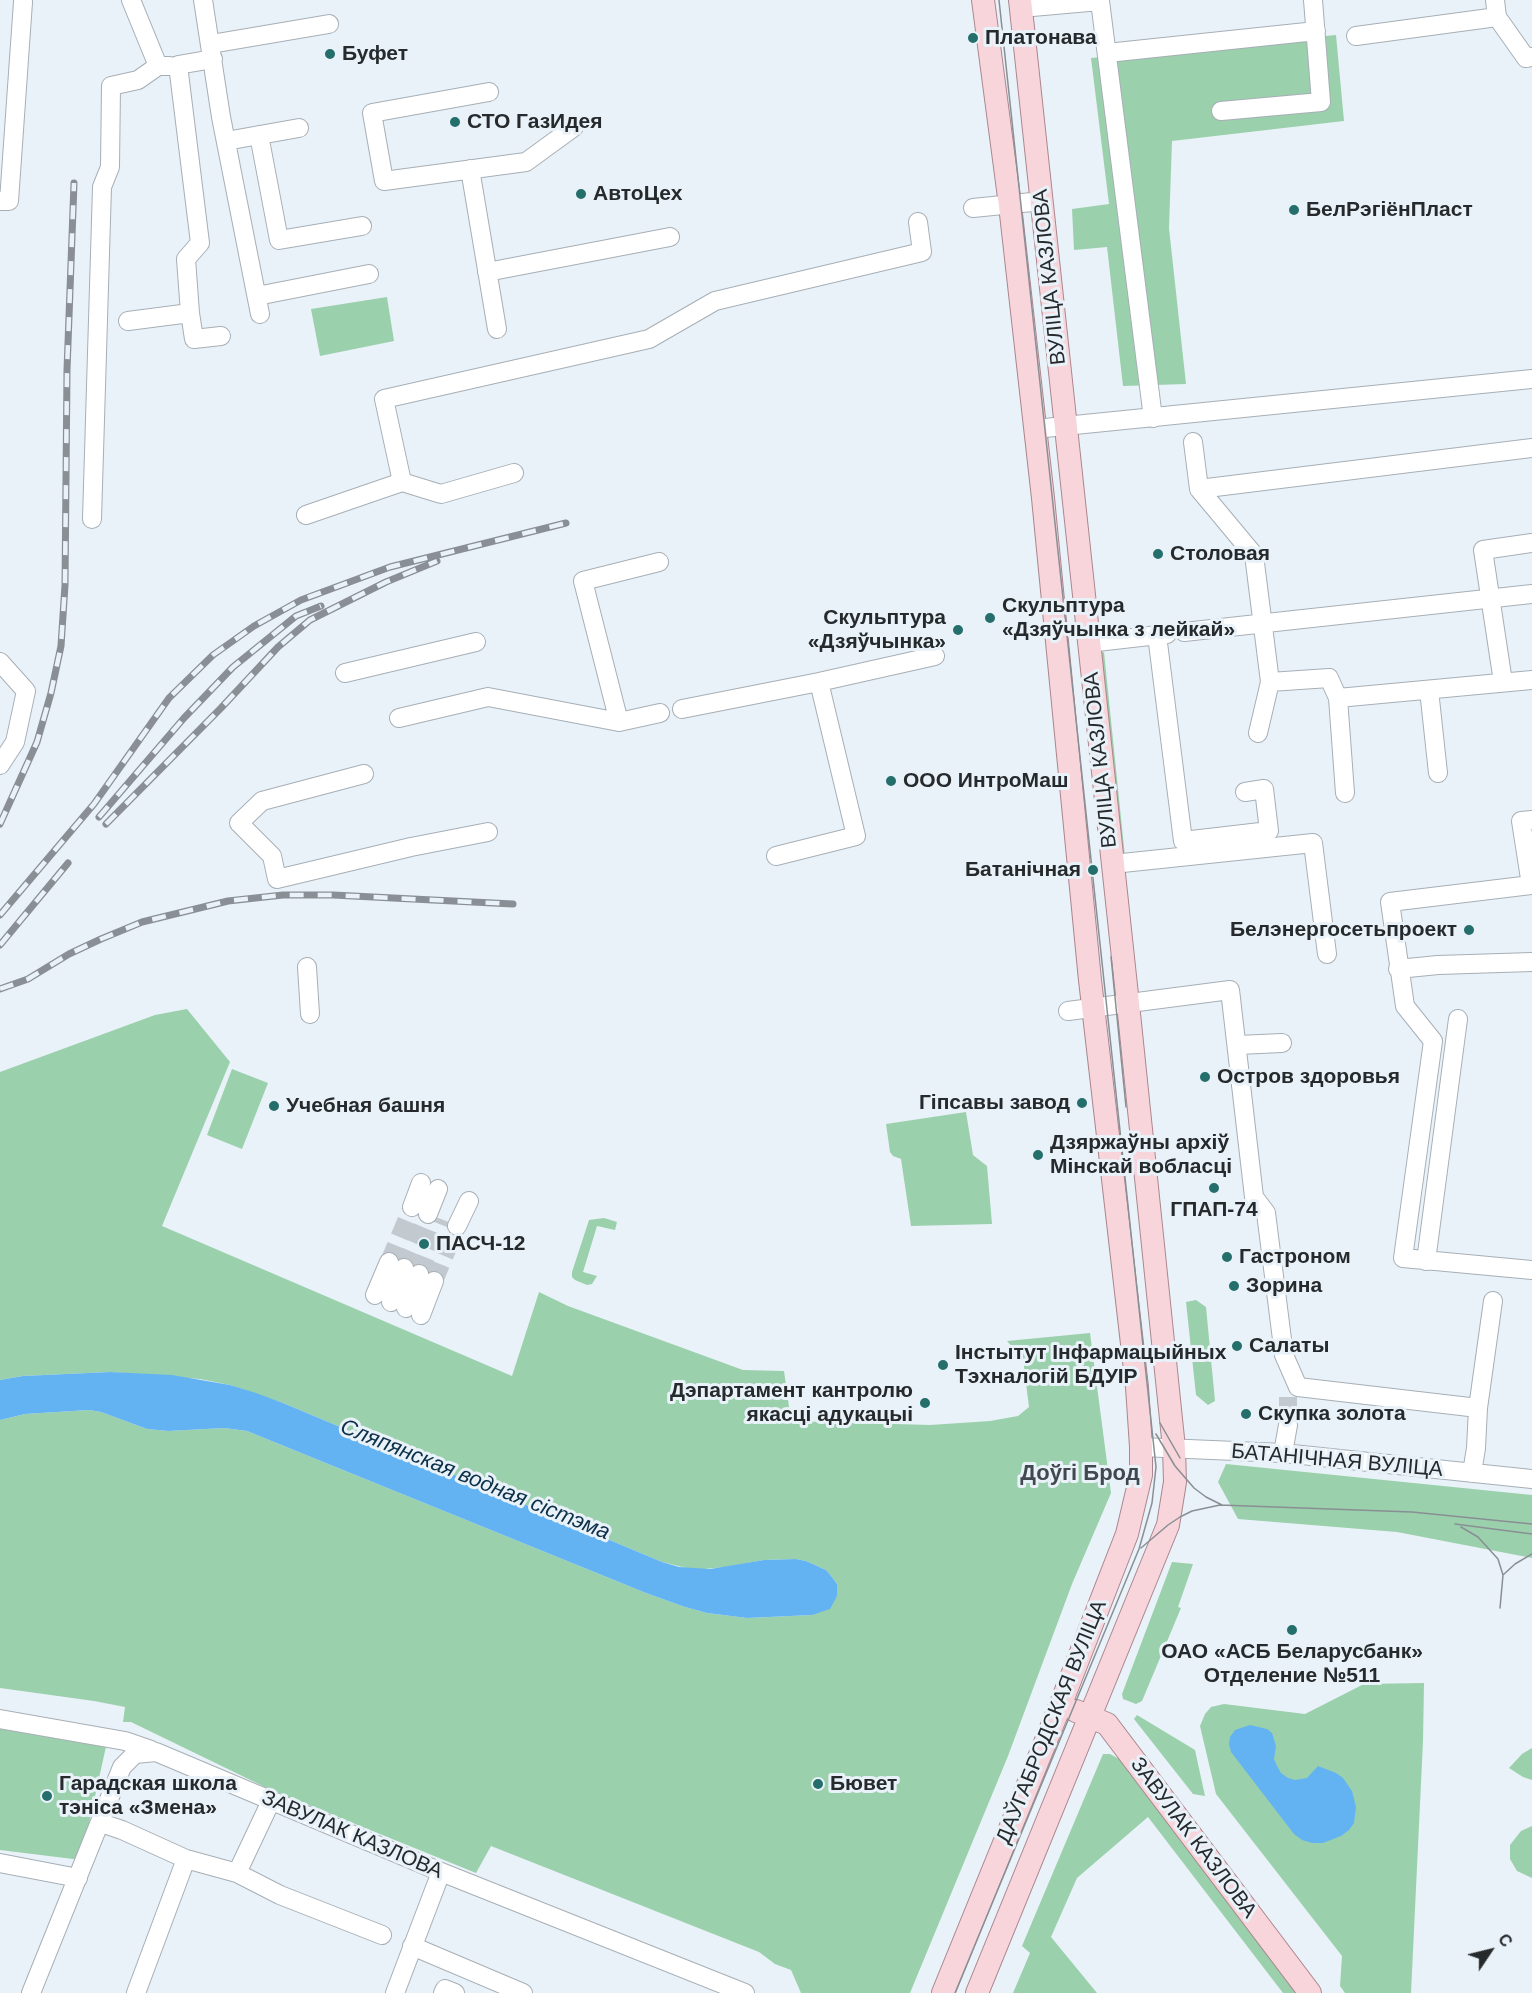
<!DOCTYPE html>
<html>
<head>
<meta charset="utf-8">
<style>
	body { margin:0 }
	#map { position:relative; width:1532px; height:1993px; overflow:hidden; background:#e9f2f9; font-family:Helvetica,sans-serif }
	canvas { display:block }
	.north { position:absolute; left:1460px; top:1921px; width:60px; height:60px; -webkit-text-stroke:4px #e9f2f9; paint-order:stroke; rotate:55deg; font-size:16px; font-weight:700; line-height:24px; text-align:center; color:#262a2c }
	.north::after { content:''; display:block; margin:auto; width:21px; height:27px; background:#262a2c; clip-path:polygon(50% 0,100% 100%,50% 72%,0 100%) }
</style>
</head>
<body>
<div id="map">
<canvas width="1532" height="1993"></canvas>
<div class="north">С</div>
</div>
<script>
const c = document.querySelector('canvas').getContext('2d');
c.lineJoin = 'round';
function fill(path, color) { c.fillStyle = color; c.fill(path, 'evenodd'); }
const shape = rows => new Path2D(rows.map(r => 'M' + r).join(''));
function stroke(path, color, width, dash) { c.strokeStyle = color; c.lineWidth = width; c.lineCap = dash ? 'butt' : 'round'; c.setLineDash(dash || []); c.stroke(path); }
function drawText(font, color, halo, rows, align = 'center') {
  c.font = font + ' Helvetica,sans-serif'; c.lineWidth = 6; c.setLineDash([]); c.textBaseline = 'middle'; c.strokeStyle = halo; c.fillStyle = color; for (const [text, x, y, turn = 0] of rows) {
    c.save(); c.translate(x, y); c.rotate((+turn || 0) * Math.PI / 180); c.textAlign = isNaN(turn) ? turn : align; if (halo) c.strokeText(text, 0, 0); c.fillText(text, 0, 0); c.restore();
  }
}
fill(shape([
	[1336,35,1344,121,1172,141,1169,228,1186,384,1123,386,1107,247,1074,250,1072,209,1109,204,1091,58],
	[387,297,394,341,320,356,311,309],
	[1104,652,1125,857,1118,857,1100,653],
	[187,1009,230,1062,162,1226,512,1376,539,1292,568,1306,743,1370,784,1371,791,1421,930,1425,990,1421,1018,1416,1029,1407,1023,1359,1007,1341,1090,1333,1111,1493,1072,1584,1008,1756,910,1993,801,1993,791,1970,775,1964,759,1952,491,1846,476,1873,269,1789,131,1722,123,1722,125,1707,94,1701,0,1688,0,1420,25,1414,89,1410,101,1412,147,1429,168,1431,224,1428,247,1431,646,1593,685,1607,707,1613,747,1618,812,1615,837,1596,837,1584,832,1577,826,1570,806,1561,796,1559,764,1560,725,1567,694,1570,662,1562,283,1403,230,1385,200,1379,110,1372,23,1376,0,1380,0,1072,155,1015],
	[232,1069,268,1083,242,1149,207,1135],
	[966,1112,973,1155,987,1166,992,1224,911,1226,901,1159,893,1156,890,1152,886,1124],
	[604,1218,617,1222,615,1230,597,1226,583,1272,597,1276,592,1284,587,1285,575,1280,572,1277,572,1272,589,1220],
	[1196,1300,1206,1307,1215,1401,1208,1405,1196,1395,1186,1302],
	[1226,1464,1532,1495,1532,1558,1397,1532,1238,1519,1218,1482],
	[1172,1562,1193,1564,1178,1607,1181,1608,1142,1701,1136,1704,1123,1699,1122,1694],
	[1424,1683,1423,1741,1411,1993,1345,1993,1340,1986,1342,1956,1216,1794,1200,1726,1205,1714,1211,1707,1224,1704,1305,1714,1364,1684],
	[1137,1715,1195,1750,1205,1796,1193,1794,1134,1719],
	[0,1723,107,1742,81,1860,0,1850],
	[1532,1748,1532,1780,1523,1777,1509,1768,1522,1754],
	[1103,1754,1110,1754,1121,1760,1297,1993,1283,1993,1148,1817,1077,1878,1051,1937,1097,1993,1013,1993,1030,1953,1022,1946],
	[1532,1826,1532,1878,1517,1871,1510,1859,1510,1845,1521,1831]
]), '#9bd0ac');
fill(shape([
	[110,1372,172,1375,230,1385,256,1393,283,1403,662,1562,679,1567,710,1569,764,1560,796,1559,806,1561,826,1570,832,1577,837,1584,837,1596,830,1609,812,1615,747,1618,707,1613,685,1607,646,1593,247,1431,224,1428,168,1431,147,1429,101,1412,89,1410,25,1414,0,1420,0,1380,23,1376],
	[1250,1725,1267,1729,1272,1733,1276,1746,1274,1759,1277,1766,1281,1773,1288,1778,1295,1780,1307,1778,1318,1766,1336,1773,1343,1778,1352,1791,1356,1807,1354,1823,1349,1830,1341,1836,1323,1843,1312,1843,1302,1840,1294,1834,1231,1752,1229,1744,1230,1737,1235,1730]
]), '#63b3f3');
stroke(shape([
	[389,1262,412,1207],
	[404,1268,428,1214],
	[419,1274,441,1219],
	[434,1281,457,1226],
	[1288,1397,1288,1425]
]), '#c2cad0', 18, [18, 9]);
const minor = shape([
	[131,0,158,66,170,66],
	[203,0,221,117,260,314],
	[1495,0,1497,17,1526,58,1532,57],
	[1021,8,1100,1,1153,418],
	[1356,36,1497,17],
	[211,44,329,24],
	[1107,53,1316,31],
	[489,92,372,113,384,181,526,162,574,127],
	[1221,111,1321,102,1313,0],
	[259,135,279,240,362,226],
	[226,141,299,128],
	[470,169,497,329],
	[0,201,9,201,23,2],
	[973,208,1042,201],
	[487,272,670,237],
	[257,296,369,274],
	[190,313,194,339,221,336],
	[128,321,190,313,186,259,200,243,178,65,213,59],
	[1035,429,1532,379],
	[1193,442,1199,489,1532,448],
	[402,482,384,399,649,339,715,301,922,252,918,222],
	[1199,489,1254,555,1270,682,1329,678,1338,698],
	[306,515,402,482,441,494,514,473],
	[92,519,102,187,110,167,111,86,138,80,158,66],
	[659,562,583,581,619,722,660,713],
	[1184,632,1532,594],
	[1157,635,1183,841,1269,831,1264,789,1245,792],
	[1088,643,1167,634],
	[0,662,26,691,15,742,0,765],
	[345,673,476,642],
	[1503,682,1483,550,1532,543],
	[1429,690,1438,773],
	[682,709,819,682],
	[399,718,488,697,619,722],
	[1258,733,1270,682],
	[364,774,262,801,239,823,272,856,277,879,411,847,488,832],
	[1345,793,1338,698,1532,680],
	[1532,820,1521,821,1531,885,1390,902,1405,1006,1433,1041,1403,1258,1532,1270],
	[776,856,856,836,819,682,935,656],
	[1113,864,1313,843,1327,954],
	[307,967,310,1014],
	[1398,969,1438,965,1532,962],
	[1068,1011,1230,990,1254,1197,1266,1213,1284,1355,1298,1387,1478,1408],
	[1238,1045,1282,1043],
	[412,1207,421,1183],
	[428,1214,438,1189],
	[457,1226,469,1201],
	[1426,1261,1458,1019],
	[375,1295,389,1262],
	[391,1302,404,1268],
	[406,1308,419,1274],
	[421,1315,434,1281],
	[1141,1447,1283,1453,1532,1479],
	[1283,1453,1288,1425],
	[1472,1473,1476,1448,1478,1408,1493,1301],
	[0,1719,125,1741,151,1750],
	[101,1823,122,1830,186,1859,136,1993],
	[186,1859,237,1873,280,1895,382,1935],
	[0,1863,78,1878],
	[237,1873,271,1801],
	[412,1946,523,1993],
	[31,1993,122,1767,135,1754,156,1752,441,1872,745,1993],
	[395,1993,441,1872],
	[443,1993,445,1989,455,1993]
]);
const major = shape([
	[1076,1711,1107,1724,1310,1993],
	[943,1993,1060,1706,1127,1534,1141,1475,1141,1447,1137,1387,1090,980,1043,498,1010,205,983,0],
	[977,1993,1168,1525,1175,1482,1174,1448,1128,1004,1020,0]
]);
stroke(minor, '#a7afb6', 20);
stroke(major, '#ab868e', 24);
stroke(minor, '#fff', 18);
stroke(major, '#f8d4db', 22);
stroke(shape([
	[1111,957,1126,1107],
	[1160,1423,1180,1458],
	[1156,1434,1175,1466,1194,1488,1206,1497,1222,1505],
	[1455,1524,1532,1534],
	[1461,1527,1478,1537,1498,1559,1503,1575,1500,1608],
	[1141,1548,1168,1525,1180,1517,1192,1511,1220,1505,1412,1512,1532,1524],
	[1503,1575,1515,1564,1532,1554],
	[955,1993,1139,1549,1152,1503,1156,1467,999,0]
]), '#898f94', 1.5);
const rail = shape([
	[99,817,184,718,233,667,296,616,321,606],
	[0,824,37,742,51,693,61,646,65,585,67,370,74,183],
	[106,824,221,708,278,647,310,620,386,582,437,561],
	[0,915,94,804,169,698,213,655,254,626,301,600,390,567,566,523],
	[0,945,68,863],
	[0,989,28,979,69,954,101,939,142,922,228,901,283,895,333,895,513,904]
]);
stroke(rail, '#898f94', 7);
stroke(rail, '#e9f2f9', 4.5, [14]);
for (const [x, y, r, color] of [
	[973,38,6,"#246e6b"],
	[330,54,6,"#246e6b"],
	[455,122,6,"#246e6b"],
	[581,194,6,"#246e6b"],
	[1294,210,6,"#246e6b"],
	[1158,554,6,"#246e6b"],
	[990,618,6,"#246e6b"],
	[958,630,6,"#246e6b"],
	[891,781,6,"#246e6b"],
	[1093,870,6,"#246e6b"],
	[1469,930,6,"#246e6b"],
	[1205,1077,6,"#246e6b"],
	[1082,1103,6,"#246e6b"],
	[274,1106,6,"#246e6b"],
	[1038,1155,6,"#246e6b"],
	[1214,1188,6,"#246e6b"],
	[424,1244,6,"#246e6b"],
	[1227,1257,6,"#246e6b"],
	[1234,1286,6,"#246e6b"],
	[1237,1346,6,"#246e6b"],
	[943,1365,6,"#246e6b"],
	[925,1403,6,"#246e6b"],
	[1246,1414,6,"#246e6b"],
	[1292,1630,6,"#246e6b"],
	[818,1784,6,"#246e6b"],
	[47,1796,6,"#246e6b"]
]) { const dot = new Path2D(); dot.arc(x, y, r, 0, 2 * Math.PI); c.fillStyle = color; c.fill(dot); stroke(dot, '#e9f2f9', 2); }
drawText('bold 21px', '#262a2c', '#e9f2f9', [
	["Платонава",985,38],
	["Буфет",342,54],
	["СТО ГазИдея",467,122],
	["АвтоЦех",593,194],
	["БелРэгіёнПласт",1306,210],
	["Столовая",1170,554],
	["Скульптура",1002,606],
	["«Дзяўчынка з лейкай»",1002,630],
	["Скульптура",946,618,"right"],
	["«Дзяўчынка»",946,642,"right"],
	["ООО ИнтроМаш",903,781],
	["Батанічная",1081,870,"right"],
	["Белэнергосетьпроект",1457,930,"right"],
	["Остров здоровья",1217,1077],
	["Гіпсавы завод",1070,1103,"right"],
	["Учебная башня",286,1106],
	["Дзяржаўны архіў",1050,1143],
	["Мінскай вобласці",1050,1167],
	["ГПАП-74",1214,1210,"center"],
	["ПАСЧ-12",436,1244],
	["Гастроном",1239,1257],
	["Зорина",1246,1286],
	["Салаты",1249,1346],
	["Інстытут Інфармацыйных",955,1353],
	["Тэхналогій БДУІР",955,1377],
	["Дэпартамент кантролю",913,1391,"right"],
	["якасці адукацыі",913,1415,"right"],
	["Скупка золота",1258,1414],
	["ОАО «АСБ Беларусбанк»",1292,1652,"center"],
	["Отделение №511",1292,1676,"center"],
	["Гарадская школа",59,1784],
	["тэніса «Змена»",59,1808],
	["Бювет",830,1784]
], 'left');
drawText('21px', '#262a2c', '#e9f2f9', [
	["ВУЛІЦА КАЗЛОВА",1050,277,-96],
	["ВУЛІЦА КАЗЛОВА",1101,760,-96],
	["БАТАНІЧНАЯ ВУЛІЦА",1337,1461,5],
	["ДАЎГАБРОДСКАЯ ВУЛІЦА",1052,1722,-68],
	["ЗАВУЛАК КАЗЛОВА",352,1835,23],
	["ЗАВУЛАК КАЗЛОВА",1193,1838,53]
]);
drawText('bold 22px', '#41494e', '#e9f2f9', [
	["Доўгі Брод",1080,1474]
]);
drawText('italic 22px', '#0d3049', '#e9f2f9', [
	["Сляпянская водная сістэма",475,1480,22]
]);
</script>
</body>
</html>
